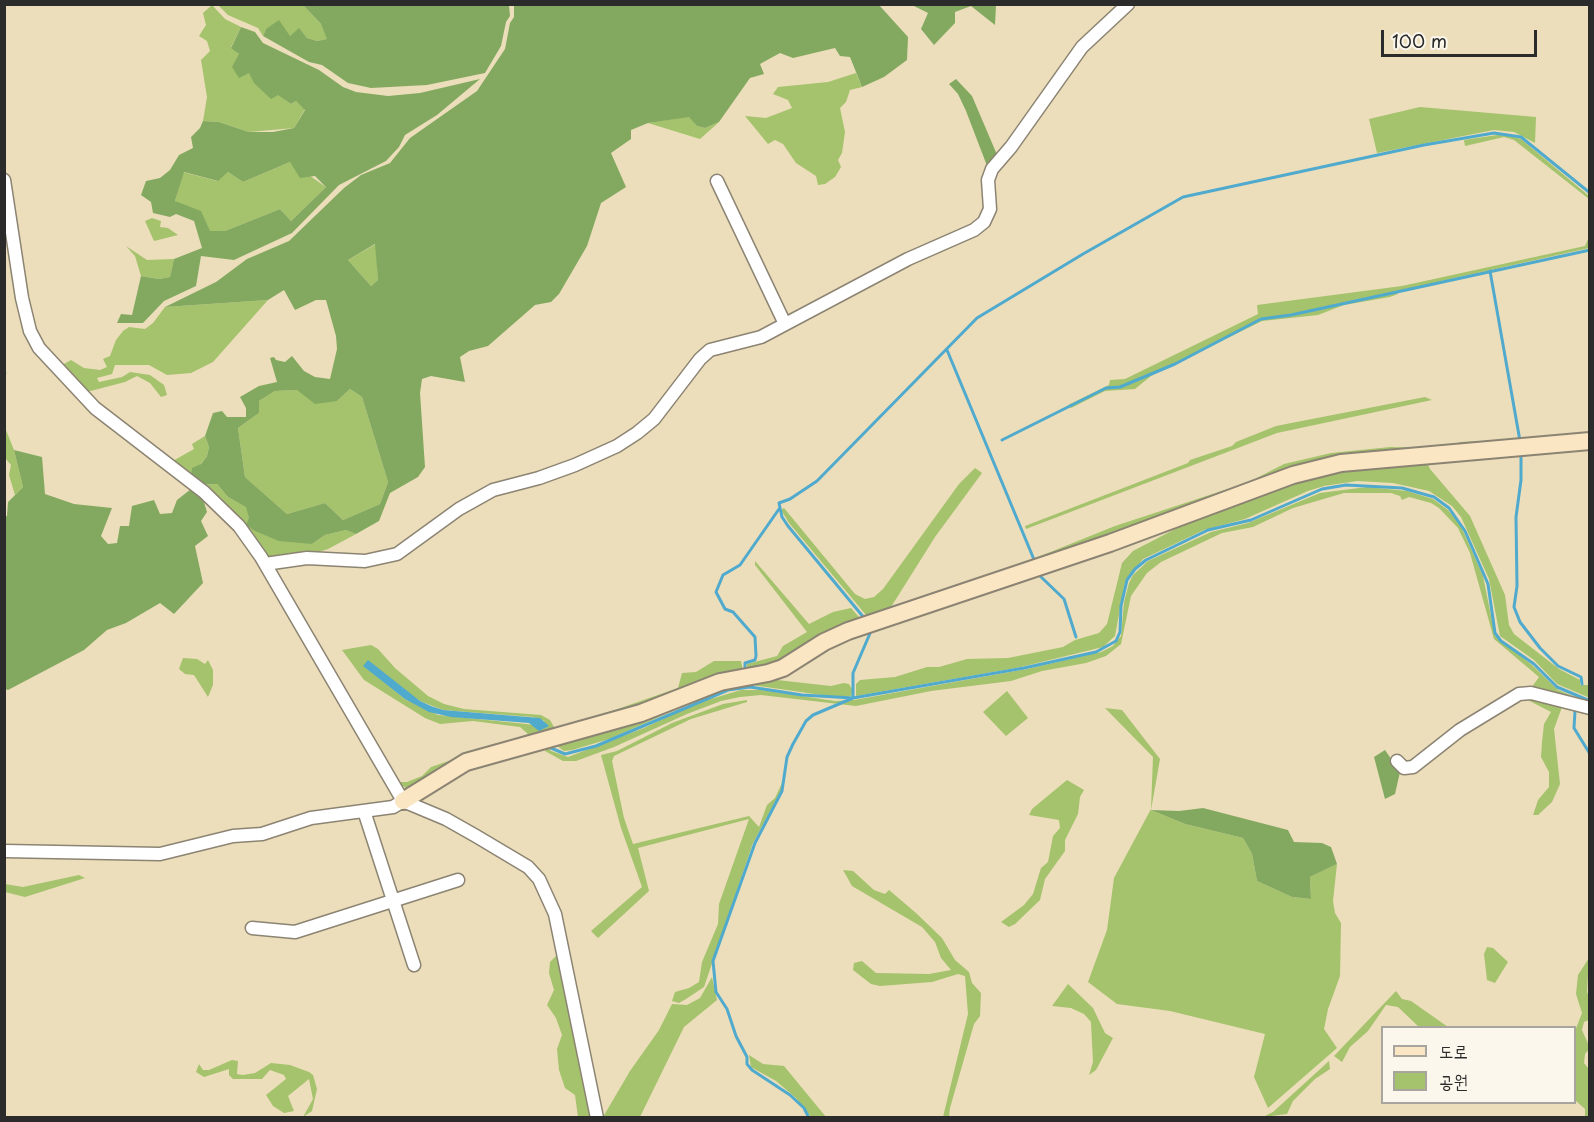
<!DOCTYPE html>
<html>
<head>
<meta charset="utf-8">
<style>
	body { margin:0 }
	#map { position:relative; width:1594px; height:1122px; overflow:hidden; background:#ecdebb; font-family:"Playpen Sans","Poor Story",sans-serif }
	canvas { display:block }
	.frame { position:absolute; inset:0; border:6px solid #2b2b2b; pointer-events:none }
	.legend { position:absolute; left:1381px; top:1026px; width:195px; height:78px; box-sizing:border-box; background:#fbf7ec; border:2px solid #a8a59f; margin:0; padding:8px 10px; list-style:none; font-size:18px; color:#2b2b2b }
	.legend li { display:flex; align-items:center; gap:12px; height:30px }
	.legend b { width:30px; border:2px solid #a8a59f }
	.scale { position:absolute; left:1381px; top:30px; width:156px; height:27px; box-sizing:border-box; border:3px solid #2b2b2b; border-top:0; padding-left:8px; font-size:18px; line-height:21px; white-space:nowrap; color:#2b2b2b; -webkit-text-stroke:4px #fbf7ec; paint-order:stroke }
</style>
</head>
<body>
<div id="map">
<canvas width="1594" height="1122"></canvas>
<div class="frame"></div>
<ul class="legend">
<li><b style="height:8px;background:#fbe6c4"></b>도로</li>
<li><b style="height:16px;background:#a4c36c"></b>공원</li>
</ul>
<div class="scale">100 m</div>
</div>
<script>
const c = document.querySelector('canvas').getContext('2d');
c.lineJoin = 'round';
function fill(path, color) { c.fillStyle = color; c.fill(path, 'evenodd'); }
const shape = rows => new Path2D(rows.map(r => 'M' + r).join(''));
function stroke(path, color, width, dash) { c.strokeStyle = color; c.lineWidth = width; c.lineCap = dash ? 'butt' : 'round'; c.setLineDash(dash || []); c.stroke(path); }
fill(shape([
	[212,5,225,19,241,27,231,47,239,54,249,73,291,104,296,101,305,109,294,128,249,132,219,122,203,121,207,97,201,60,210,51,207,41,199,36,206,25,203,13],
	[218,5,303,5,321,24,328,39,317,41,307,38,299,29,290,36,266,29,263,36,258,28,228,15],
	[856,73,862,87,850,90,846,102,840,108,845,132,842,153,838,160,841,167,835,177,825,184,818,185,816,176,796,163,783,144,775,140,768,144,745,116,766,118,792,108,788,100,773,94,778,87,828,82],
	[1420,107,1536,117,1535,143,1514,132,1494,130,1377,153,1369,119],
	[690,116,697,126,705,128,719,122,700,139,648,123],
	[1504,134,1521,139,1589,196,1589,199,1514,140,1504,137,1465,146,1464,140],
	[290,162,326,187,291,221,280,209,225,231,209,231,175,201,183,172,217,181,228,172,243,182],
	[152,218,161,221,160,227,168,228,178,235,154,241,145,221],
	[1589,237,1589,248,1397,291,1398,294,1390,297,1344,305,1318,315,1262,321,1151,376,1135,389,1105,391,1071,408,1068,405,1109,385,1110,380,1125,379,1254,316,1258,314,1257,305,1402,286,1585,246],
	[376,244,378,280,371,286,348,260],
	[126,246,147,260,174,259,170,277,159,279,141,276,135,256],
	[268,300,213,362,191,373,167,375,149,365,115,365,112,374,97,378,99,382,122,377,130,372,150,375,164,385,167,395,161,397,150,383,137,376,125,382,83,393,57,368,71,360,84,368,100,370,107,367,103,359,110,356,116,340,123,331,129,327,145,329,153,323,165,307],
	[350,389,362,397,388,482,380,504,343,520,325,503,287,514,245,477,238,428,259,413,259,401,275,391,297,390,337,401],
	[1425,397,1432,400,1277,433,1026,529,1025,526,1188,463,1190,460,1232,446,1236,442,1276,426],
	[4,425,14,450,23,487,15,495,9,475,11,465,5,458],
	[205,436,209,447,207,456,191,476,171,462,194,449,192,444],
	[1517,439,1345,458,1040,563,1038,557,1115,526,1249,482,1284,464,1331,453,1390,447,1438,448,1454,446,1460,442],
	[1426,460,1430,469,1470,516,1505,595,1509,625,1514,634,1559,669,1580,680,1580,685,1589,685,1590,698,1557,684,1534,660,1500,636,1489,579,1461,517,1452,506,1429,491,1393,483,1357,481,1324,486,1308,491,1245,519,1204,530,1143,559,1125,582,1115,636,1103,647,1021,667,856,696,856,684,860,680,895,677,927,667,939,667,967,659,1008,658,1063,647,1075,640,1099,633,1107,624,1122,563,1133,551,1208,512,1300,477],
	[975,468,982,473,935,537,886,615,871,621,789,523,781,510,784,508,855,594,865,599,874,597,883,589,959,484],
	[217,484,228,497,247,507,249,518,312,544,325,535,346,530,356,534,328,549,310,555,269,557,238,522,199,485],
	[1367,487,1407,491,1433,499,1448,510,1460,524,1483,576,1495,636,1532,665,1558,690,1590,703,1529,691,1539,677,1494,639,1470,553,1458,528,1439,508,1431,503,1409,497,1402,500,1400,496,1391,493,1344,493,1293,508,1253,527,1222,533,1161,562,1147,573,1131,596,1121,644,1106,656,1086,663,1042,671,1011,681,931,691,856,706,761,695,740,697,721,701,687,714,614,747,576,761,563,761,545,751,547,744,551,751,568,757,644,728,694,704,741,690,761,690,835,701,854,700,1027,669,1101,652,1113,646,1121,636,1124,602,1129,583,1133,575,1148,561,1211,532,1248,523,1320,493],
	[755,561,809,624,833,612,851,608,865,624,774,667,408,789,395,782,407,782,422,776,431,767,528,734,520,727,473,721,440,724,425,718,364,680,342,650,371,645,378,649,395,668,428,696,444,704,464,709,541,715,550,720,554,727,563,728,678,688,682,673,696,672,714,661,741,661,743,671,747,669,747,664,777,656,783,646,807,632,755,565],
	[363,665,420,701,443,710,533,717,545,721,536,725,438,715,405,699],
	[183,658,197,659,205,664,208,660,213,670,213,685,208,697,194,675,185,674,179,669],
	[768,679,831,686,844,683,849,684,853,691,851,696,842,698,752,685,742,686,721,690,609,739,572,750,564,751,553,743,713,688],
	[1007,691,1028,718,1006,736,983,712],
	[1520,696,1562,707,1554,729,1560,784,1552,802,1538,815,1533,815,1538,800,1549,787,1549,772,1541,757,1542,742,1544,724,1551,712],
	[747,700,747,702,691,719,614,756,612,761,624,818,633,844,749,816,759,827,767,805,775,798,783,781,781,791,753,843,704,987,686,999,679,1003,672,1001,675,992,689,988,699,982,702,962,718,924,719,904,749,819,638,848,649,891,598,938,591,931,642,887,621,828,601,755,617,751,672,723,723,704],
	[1105,708,1122,710,1160,759,1151,810,1185,824,1243,838,1252,854,1257,881,1292,897,1311,899,1310,877,1337,864,1333,901,1335,913,1341,923,1340,976,1328,1009,1324,1029,1337,1048,1268,1108,1254,1077,1265,1034,1170,1011,1117,1004,1088,982,1107,930,1114,878,1151,809,1153,757],
	[1067,780,1084,790,1080,797,1078,814,1065,840,1065,851,1045,879,1040,900,1015,924,1009,927,1001,922,1024,905,1033,894,1041,868,1048,862,1053,836,1060,828,1059,820,1029,815,1032,809],
	[843,870,853,871,874,890,885,894,889,890,916,913,942,938,955,960,969,972,972,983,981,993,980,1016,974,1024,950,1108,949,1117,943,1117,968,1014,965,976,958,974,932,982,880,986,871,984,853,970,854,963,862,961,876,973,929,974,951,970,941,958,935,942,922,927,852,886],
	[79,875,85,878,25,897,5,892,5,884,23,887],
	[1487,947,1493,948,1508,962,1495,983,1487,980,1484,954],
	[559,953,570,1005,591,1117,578,1117,575,1095,565,1088,559,1070,557,1049,562,1035,556,1018,547,1005,554,990,549,973,550,962],
	[1589,958,1587,992,1589,997,1589,1020,1584,1022,1582,1030,1590,1048,1585,1054,1584,1063,1589,1069,1589,1117,1585,1118,1585,1109,1576,1101,1575,1089,1575,1031,1582,1013,1576,994,1578,975],
	[712,977,717,1000,684,1027,640,1117,603,1117,630,1071,659,1030,672,1004,687,1005,700,998],
	[1068,984,1093,1008,1105,1033,1113,1038,1096,1070,1089,1075,1093,1062,1091,1022,1084,1014,1071,1008,1052,1006],
	[1396,991,1402,999,1411,1001,1448,1027,1419,1027,1398,1007,1386,1005,1368,1031,1350,1047,1342,1062,1334,1056],
	[749,1055,763,1064,784,1066,826,1117,811,1117,796,1098,776,1081,751,1067],
	[232,1060,238,1061,237,1074,243,1075,255,1073,271,1063,290,1065,309,1072,313,1075,317,1089,312,1111,303,1117,313,1099,309,1079,288,1096,294,1111,284,1113,273,1106,266,1095,286,1079,284,1075,270,1070,262,1079,233,1079,229,1075,229,1069,204,1077,196,1072,199,1064,203,1070,209,1070],
	[1329,1061,1330,1069,1315,1079,1293,1101,1287,1114,1263,1117,1273,1112]
]), '#a4c36c');
fill(shape([
	[303,5,509,5,510,16,506,22,501,46,485,73,427,85,371,88,348,83,322,65,309,62,263,36,266,29,279,20,290,36,299,28,307,38,317,41,327,39,321,24],
	[514,5,879,5,908,37,907,60,884,77,862,87,850,57,840,56,835,48,793,58,780,53,760,64,764,74,750,78,719,122,705,128,697,126,689,117,648,123,631,130,631,139,611,153,626,187,601,203,587,246,559,294,551,302,535,305,488,346,469,351,460,357,465,382,431,376,422,379,420,393,425,467,418,477,390,493,379,521,356,534,346,530,325,535,312,544,279,541,255,531,246,525,249,518,246,507,228,497,217,484,198,485,191,476,192,468,201,464,207,456,209,447,205,436,213,413,222,411,227,417,246,417,246,408,240,397,259,386,277,382,270,358,274,357,276,360,285,362,292,356,304,371,315,377,330,379,337,349,336,336,326,300,316,300,295,310,284,290,268,300,165,307,216,282,247,259,289,241,344,188,361,175,390,163,410,138,477,91,505,49,510,23,514,17],
	[375,244,378,280,371,286,348,260],
	[350,389,362,397,388,482,380,504,343,520,325,503,287,514,245,477,238,428,259,413,259,401,275,391,297,390,315,404,337,401],
	[912,5,996,5,995,25,971,6,955,12,955,23,934,45,921,29,928,13],
	[241,27,255,32,263,43,319,70,343,87,356,92,388,96,420,93,480,79,437,115,405,135,399,147,386,161,339,185,292,233,234,260,201,256,196,286,164,301,143,323,117,323,121,314,132,315,141,276,159,279,170,277,174,259,202,248,194,221,176,214,170,217,153,213,151,202,141,195,146,181,160,178,170,170,179,155,193,148,191,137,200,128,203,121,219,122,249,132,273,132,294,128,305,110,296,101,291,104,278,95,271,99,254,83,249,73,239,78,232,67,239,54,231,48],
	[290,162,300,178,315,176,326,187,291,221,280,209,225,231,210,231,201,211,175,201,184,172,218,181,228,172,243,182],
	[956,79,972,96,998,157,989,171,966,111,958,94,949,84],
	[14,450,42,457,45,494,74,504,112,508,101,536,108,544,117,543,120,526,129,526,132,506,154,500,160,514,172,513,177,500,191,489,203,499,207,512,201,521,208,536,195,546,203,583,174,614,160,603,126,623,107,630,84,650,8,690,5,689,4,518,7,516,8,502,23,487],
	[1385,750,1400,772,1395,794,1385,799,1374,757],
	[1203,808,1288,830,1294,842,1322,843,1331,847,1337,864,1310,877,1311,899,1292,897,1257,881,1252,854,1243,838,1185,824,1151,810,1179,811]
]), '#83a960');
fill(shape([
	[368,660,420,701,431,706,443,710,540,718,549,726,539,731,529,723,451,717,429,712,405,699,363,666]
]), '#50aace');
stroke(shape([
	[1490,271,1520,441],
	[947,350,1035,562],
	[4,372,5,373],
	[1002,440,1106,388,1120,387,1175,364,1261,319,1291,315,1590,250],
	[1521,453,1521,480,1516,517,1517,586,1514,607,1520,622,1540,648,1558,666,1581,677,1582,684],
	[1039,575,1064,599,1076,637],
	[865,619,788,526,782,517,779,503,790,499,817,481,977,318,1083,254,1183,197,1424,145,1494,133,1521,137,1590,193],
	[745,669,745,663,755,660,756,656,755,637,733,612,725,609,716,592,723,575,740,565,779,509],
	[1575,711,1574,728,1590,754],
	[551,748,565,754,596,746,728,690,750,687,802,695,853,698,1024,668,1096,652,1116,641,1120,632,1121,606,1127,580,1135,569,1146,560,1208,530,1251,520,1322,489,1346,485,1402,488,1434,497,1449,508,1465,531,1488,584,1495,633,1501,641,1534,664,1557,687,1590,701],
	[809,1118,804,1108,790,1095,752,1070,747,1064,747,1057,736,1036,727,1009,716,992,713,961,755,843,782,791,787,757,793,744,806,721,813,715,853,698,853,673,871,631]
]), '#50aace', 3);
const street = shape([
	[4,180,22,298,30,331,39,348,95,408,204,492,239,526,261,557,403,801,446,819,476,836,528,867,539,879,555,914,597,1118],
	[717,181,785,324],
	[265,564,307,558,365,561,397,554,459,509,493,490,539,478,575,465,617,446,637,433,654,419,700,359,710,350,761,337,908,259,974,230,984,222,990,209,988,180,992,169,1011,147,1082,47,1128,4],
	[1397,761,1404,768,1413,767,1460,730,1519,694,1531,693,1590,708],
	[364,811,414,965],
	[4,851,160,854,233,836,262,834,311,818,393,807,403,801],
	[252,928,295,932,458,880]
]);
const secondary = shape([
	[403,801,466,762,641,713,720,682,768,673,783,668,824,642,848,631,1110,543,1293,475,1341,463,1590,441]
]);
stroke(street, '#8c8473', 15);
stroke(secondary, '#8c8473', 20);
stroke(street, '#fff', 12);
stroke(secondary, '#fbe6c4', 16);
</script>
</body>
</html>
